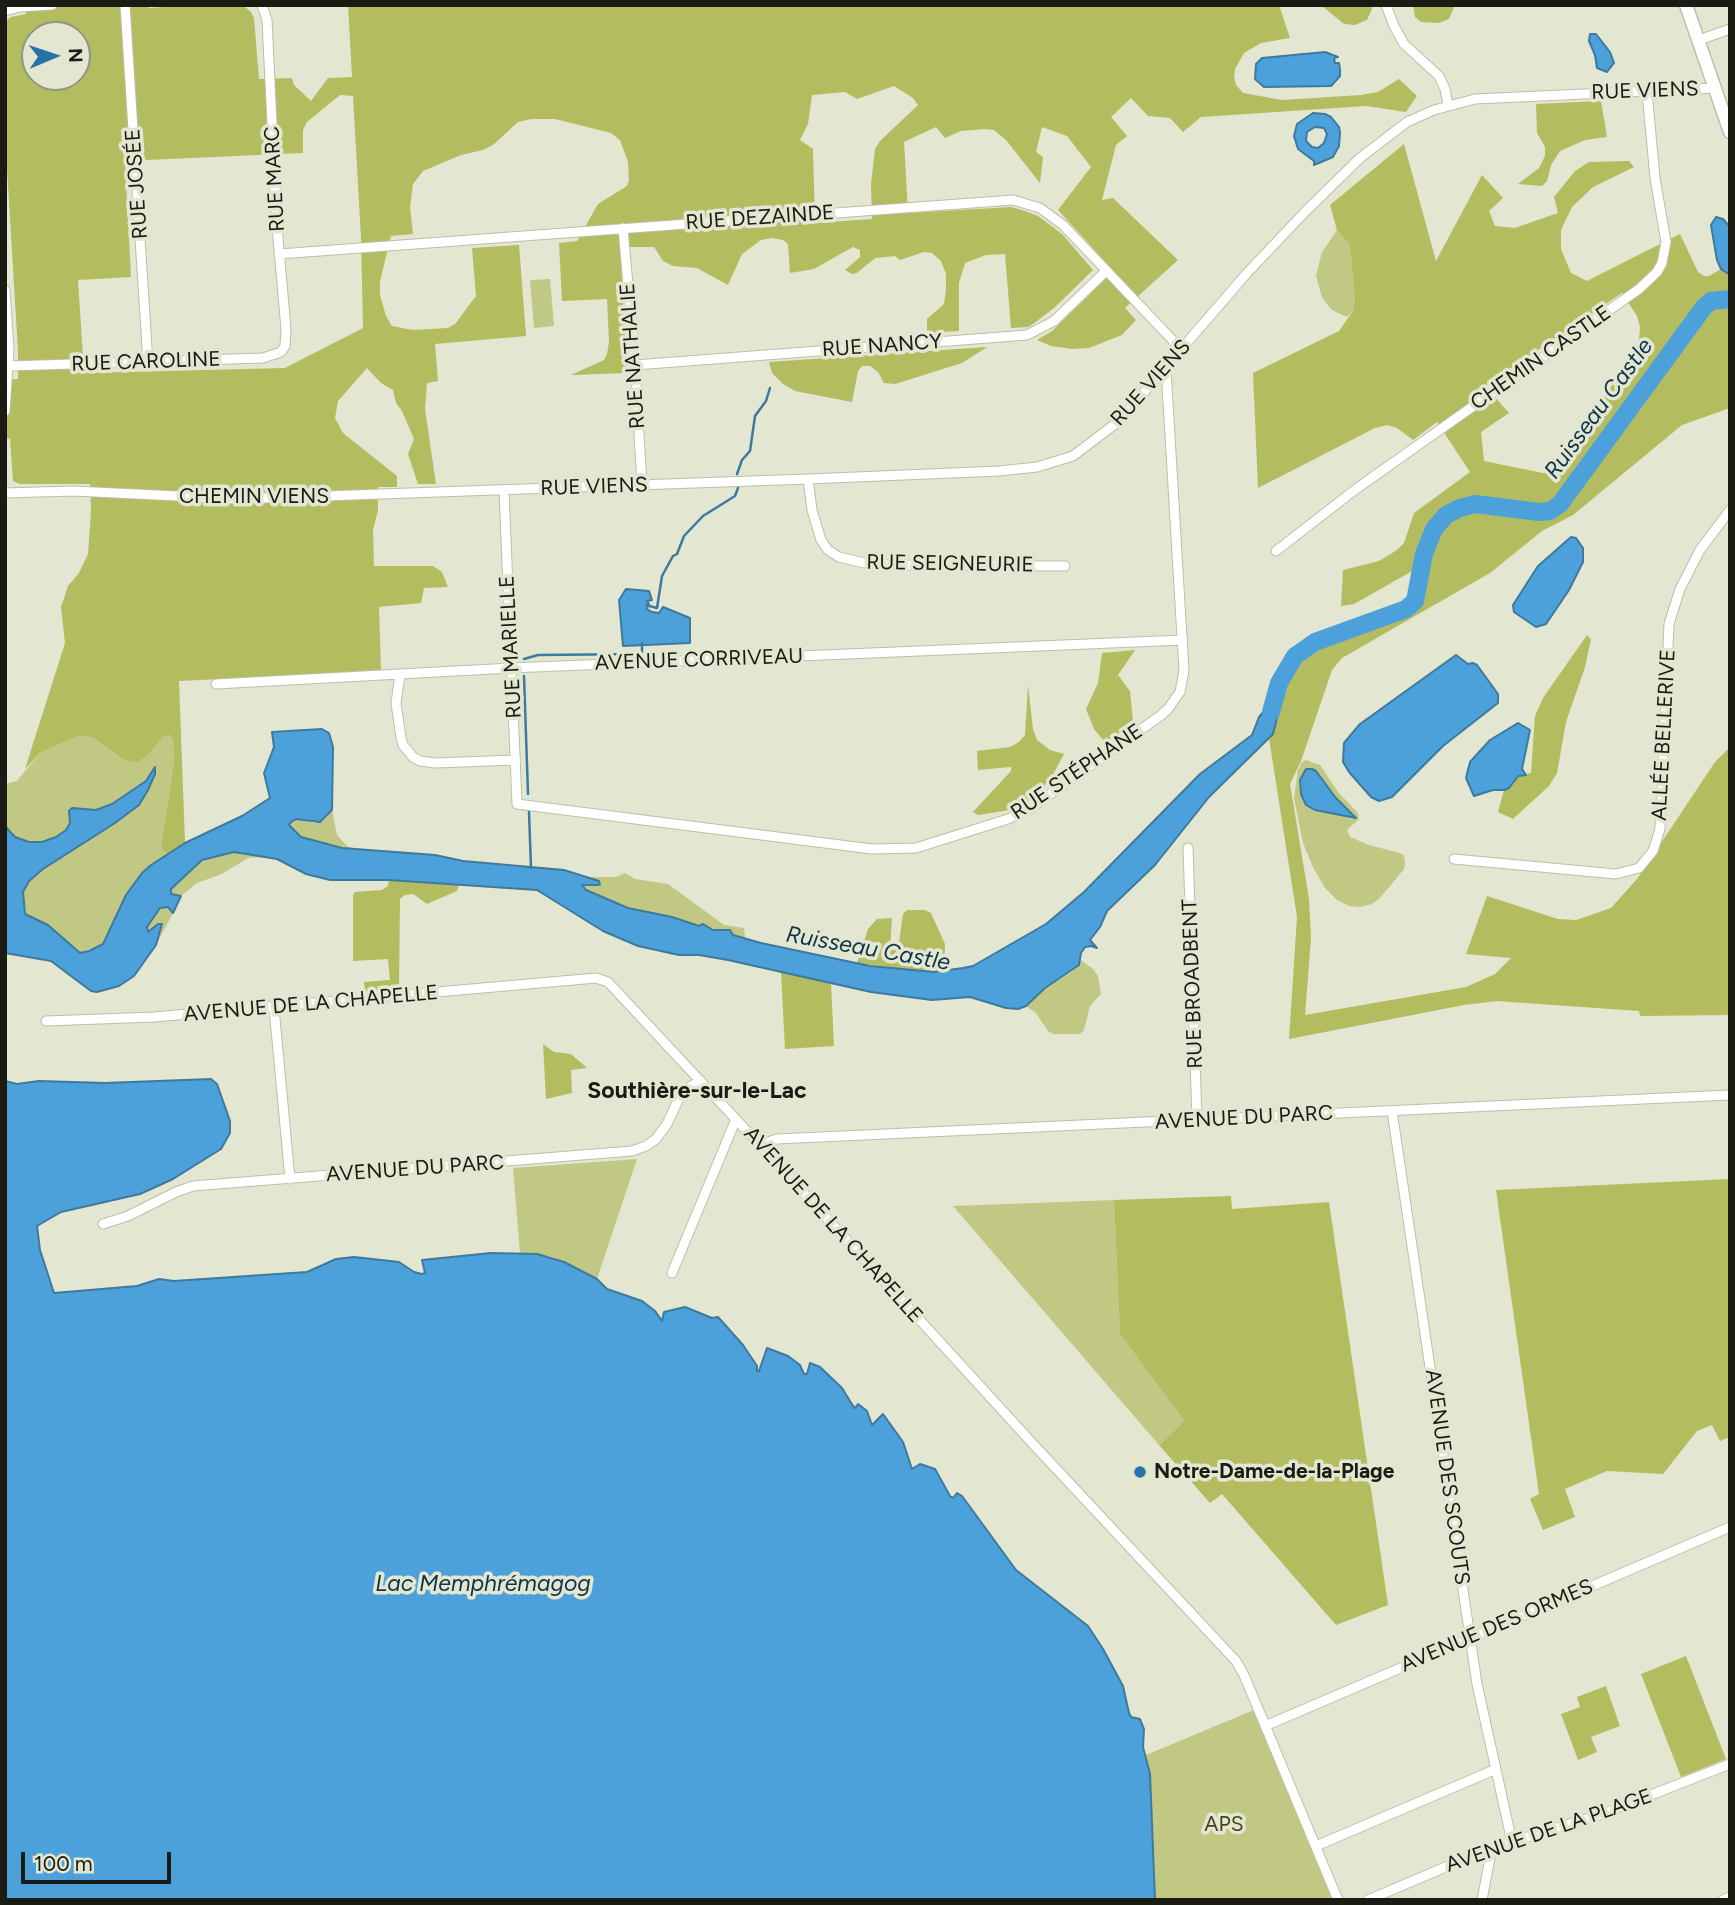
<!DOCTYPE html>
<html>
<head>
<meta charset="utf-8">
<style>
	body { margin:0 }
	#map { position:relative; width:1735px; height:1905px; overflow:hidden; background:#e3e6d1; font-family:Figtree,sans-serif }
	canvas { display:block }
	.frame { position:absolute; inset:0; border:7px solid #1a1b13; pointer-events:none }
	.north { position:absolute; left:21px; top:21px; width:70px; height:70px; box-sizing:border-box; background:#e3e6d1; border:2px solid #939585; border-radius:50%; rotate:88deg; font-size:19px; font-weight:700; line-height:28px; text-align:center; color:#1a1b13 }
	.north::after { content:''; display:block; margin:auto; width:24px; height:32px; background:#2574a6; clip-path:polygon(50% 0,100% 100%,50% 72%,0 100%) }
	.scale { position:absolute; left:21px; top:1852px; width:150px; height:32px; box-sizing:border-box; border:4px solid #1a1b13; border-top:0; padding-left:9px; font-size:21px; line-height:24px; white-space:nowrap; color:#1a1b13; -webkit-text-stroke:5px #e3e6d1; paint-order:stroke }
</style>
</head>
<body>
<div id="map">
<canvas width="1735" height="1905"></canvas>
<div class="frame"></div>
<div class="north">N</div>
<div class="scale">100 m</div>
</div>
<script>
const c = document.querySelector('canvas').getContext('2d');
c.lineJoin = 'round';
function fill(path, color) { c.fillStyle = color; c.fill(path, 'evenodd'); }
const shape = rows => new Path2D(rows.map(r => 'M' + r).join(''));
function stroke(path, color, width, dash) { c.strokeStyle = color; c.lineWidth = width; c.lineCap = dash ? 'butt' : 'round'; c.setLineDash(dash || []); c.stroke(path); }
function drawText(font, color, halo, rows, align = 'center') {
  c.font = font + ' Figtree,sans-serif'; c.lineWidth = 7; c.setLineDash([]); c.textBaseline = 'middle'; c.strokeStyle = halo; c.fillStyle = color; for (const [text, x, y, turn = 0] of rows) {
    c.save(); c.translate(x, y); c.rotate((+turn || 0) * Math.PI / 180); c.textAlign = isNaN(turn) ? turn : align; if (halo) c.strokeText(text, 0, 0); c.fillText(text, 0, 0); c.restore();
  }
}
fill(shape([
	[1337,230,1350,245,1351,256,1355,302,1353,311,1347,317,1332,310,1322,298,1316,275,1322,252],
	[550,279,554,326,534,328,530,280],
	[170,735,173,740,174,761,162,840,162,849,167,854,151,865,133,885,103,944,80,953,48,925,25,914,23,892,29,881,43,869,115,823,139,805,154,768,146,781,112,804,96,810,69,811,70,822,66,830,56,837,42,842,29,842,15,837,6,827,5,784,17,781,40,753,78,736,92,737,124,760,147,756,163,737],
	[1306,760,1320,765,1338,792,1358,813,1359,819,1347,830,1350,837,1369,845,1400,853,1404,856,1405,863,1404,869,1379,899,1372,904,1360,907,1349,906,1337,900,1325,888,1313,867,1303,843,1294,798,1298,770,1302,762],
	[1316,771,1335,797,1355,815,1352,819,1335,812,1315,810,1307,805,1301,794,1300,780],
	[332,810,337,835,347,846,356,850,314,842,301,837,288,825,296,819,314,823,325,819],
	[224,852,234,852,269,857,248,858,222,874,197,883,181,896,171,894,171,889,196,864],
	[625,873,635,879,668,884,724,925,744,928,745,938,733,935,728,930,713,930,706,926,699,926,672,917,628,908,586,890,582,885,598,885,599,881,584,877,616,877],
	[165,906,173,913,156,945,162,924,147,933,147,927,154,914],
	[1081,960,1093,969,1098,976,1101,994,1090,1006,1084,1030,1080,1034,1053,1034,1048,1031,1036,1013,1026,1006,1045,988,1070,973,1079,965],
	[637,1159,597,1279,553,1257,520,1254,513,1168],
	[1114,1200,1120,1334,1186,1421,1159,1445,953,1206],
	[1254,1710,1333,1900,1155,1900,1150,1774,1146,1755]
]), '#c1c883');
fill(shape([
	[26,5,149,5,149,8,200,5,245,7,251,12,254,18,259,79,292,78,294,85,311,101,328,78,352,77,348,5,1279,5,1290,38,1261,43,1244,53,1235,69,1234,77,1236,85,1243,93,1282,100,1361,95,1378,92,1399,79,1417,96,1406,112,1366,106,1201,117,1183,132,1170,118,1148,116,1131,98,1111,117,1127,136,1116,145,1102,200,1113,198,1178,260,1125,308,1136,320,1122,335,1089,348,1072,349,1051,346,1037,340,1052,331,1114,271,1058,210,1091,167,1067,136,1042,127,1036,152,1043,157,1040,183,1006,140,994,130,985,129,961,131,945,138,936,127,904,142,908,213,1011,207,1025,211,1038,216,1062,234,1093,270,1054,308,1033,324,1028,327,1011,328,1005,254,986,255,965,263,959,283,959,331,927,333,927,319,944,304,946,290,946,274,941,261,932,253,924,252,900,260,895,256,875,258,857,273,852,274,845,270,860,257,860,250,853,247,814,269,790,273,788,244,783,240,772,238,761,240,742,254,728,285,697,268,673,266,663,261,654,247,620,247,627,373,571,375,604,360,607,354,609,342,607,299,562,301,559,243,577,241,598,204,627,186,629,180,628,162,620,140,611,133,555,119,531,119,518,122,493,145,483,150,461,155,423,171,413,184,410,207,413,234,391,236,380,281,380,295,386,316,392,326,413,330,448,328,455,324,476,296,472,248,519,245,526,336,435,344,438,381,427,383,425,409,436,484,418,484,408,454,414,439,402,411,396,403,393,390,381,383,367,368,338,401,335,418,343,433,397,476,397,487,378,487,378,510,373,530,374,566,433,566,442,572,448,587,424,588,421,603,379,607,381,671,179,681,185,843,167,854,162,849,162,840,174,761,173,740,170,735,163,737,147,756,137,762,124,760,92,737,78,736,40,753,25,769,65,643,61,607,68,586,79,573,88,554,91,512,90,484,20,484,13,481,10,439,5,438,5,380,18,379,18,352,5,135,5,22,11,17,26,14],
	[35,35,77,35,77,77,35,77],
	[894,86,913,98,918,105,880,141,875,149,871,184,872,219,815,223,813,149,800,140,808,124,812,95,845,92,857,99],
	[340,95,353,96,361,238,363,328,285,368,84,373,78,280,131,277,125,161,303,153,303,130,307,122],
	[1321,5,1371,5,1372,9,1367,20,1355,25,1344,24],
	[1413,5,1455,5,1449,19,1439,23,1421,22,1415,17],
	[1601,101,1607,137,1585,140,1560,151,1551,165,1547,181,1542,186,1518,184,1539,168,1545,156,1545,147,1537,133,1536,104],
	[1404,144,1436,261,1482,175,1503,198,1489,211,1495,226,1515,228,1558,213,1554,197,1575,171,1589,162,1629,161,1634,167,1593,187,1572,207,1561,230,1561,249,1571,273,1587,281,1680,234,1698,272,1704,276,1709,276,1721,269,1730,275,1730,408,1682,425,1573,515,1542,531,1490,573,1342,658,1332,670,1301,761,1290,784,1309,899,1311,938,1305,1015,1466,987,1495,974,1511,958,1466,954,1487,896,1558,919,1576,920,1611,908,1637,879,1715,762,1730,747,1730,1015,1640,1016,1639,1011,1497,1001,1464,1005,1289,1039,1297,917,1269,738,1273,734,1282,698,1276,691,1279,683,1295,656,1315,642,1406,609,1415,601,1421,566,1354,604,1341,606,1343,570,1379,561,1397,550,1404,543,1414,513,1470,472,1437,422,1413,440,1397,428,1387,425,1375,428,1258,488,1253,373,1339,331,1353,311,1355,302,1350,245,1337,230,1330,205],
	[1622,293,1637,316,1640,327,1639,341,1562,467,1543,473,1484,461,1481,432,1509,413,1485,386],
	[987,347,962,363,895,384,884,383,878,372,870,366,862,366,858,371,852,402,795,391,783,384,772,373,769,362],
	[1587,635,1591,639,1585,667,1566,722,1557,773,1549,786,1513,819,1498,812,1504,790,1509,788,1518,776,1531,773,1535,716,1543,698],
	[1135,650,1118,675,1130,691,1133,721,1113,739,1103,740,1094,729,1086,709,1098,683,1102,653],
	[1028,685,1033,729,1037,740,1050,750,1064,754,1050,780,1027,803,1010,810,978,815,973,812,1011,771,1011,767,978,770,977,751,1010,747,1019,742,1025,735],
	[389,880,459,884,457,891,427,904,413,894,405,895,400,899,399,990,365,993,364,982,390,980,388,959,353,961,353,895,355,892,382,890,388,886],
	[907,910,925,910,931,913,945,944,944,972,915,971,857,963,868,929,877,919,892,918,890,950,898,950,903,914],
	[781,972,831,983,834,1046,785,1049],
	[543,1044,554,1052,571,1054,587,1068,571,1070,572,1093,546,1099],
	[1730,1179,1730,1437,1720,1441,1712,1425,1697,1431,1663,1474,1607,1471,1565,1489,1575,1517,1543,1530,1530,1499,1539,1494,1496,1190],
	[1231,1196,1232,1209,1329,1202,1388,1605,1336,1625,1222,1494,1210,1503,1159,1445,1185,1421,1120,1334,1114,1200],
	[1686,1656,1726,1759,1681,1777,1641,1674],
	[1606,1686,1620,1726,1591,1737,1597,1752,1578,1760,1561,1714,1580,1707,1577,1697]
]), '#b3bc5f');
const water = shape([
	[1590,34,1596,34,1610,52,1614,63,1607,72,1597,68,1595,55,1589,41,1590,34],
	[1325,52,1338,57,1334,58,1335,63,1339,63,1340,70,1340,76,1331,86,1264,87,1255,79,1256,64,1262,58,1325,52],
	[1313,113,1325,114,1331,117,1339,127,1340,133,1339,146,1333,157,1314,165,1314,161,1298,149,1294,136,1297,124,1313,113],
	[1315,127,1324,128,1327,134,1324,143,1318,148,1312,147,1306,141,1307,132,1315,127],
	[1716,217,1723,219,1730,227,1730,275,1721,269,1717,260,1711,225,1716,217],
	[1571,537,1576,538,1583,548,1583,562,1569,590,1546,624,1536,627,1514,612,1513,605,1538,566,1571,537],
	[626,589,649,591,652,600,647,601,649,604,647,609,652,612,659,613,663,607,690,618,690,643,623,646,619,600,626,589],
	[1456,655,1468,664,1473,663,1477,665,1498,694,1498,703,1443,746,1392,797,1379,801,1371,797,1349,772,1343,762,1344,743,1360,724,1456,655],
	[1276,691,1282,698,1273,734,1209,797,1155,865,1107,911,1100,927,1090,940,1097,948,1091,946,1085,947,1081,953,1079,965,1045,988,1026,1006,1018,1009,1006,1008,970,997,932,1000,871,992,728,960,699,955,679,955,638,946,603,931,537,890,389,880,330,880,306,874,277,859,234,852,202,860,171,889,171,894,181,896,173,913,168,907,160,908,147,927,148,932,158,924,162,924,156,945,134,976,119,986,97,992,91,991,51,961,5,953,5,826,15,837,29,842,42,842,56,837,66,830,70,823,69,811,72,808,96,810,112,804,146,781,155,767,155,774,148,790,139,805,115,823,43,869,29,881,23,892,25,914,48,925,80,953,89,951,103,944,126,895,142,873,151,865,185,843,242,816,270,798,264,773,274,747,272,732,322,729,329,733,333,747,332,810,320,822,296,819,291,822,289,825,301,837,342,848,435,855,463,861,564,870,599,881,600,884,598,885,582,885,586,890,628,908,672,917,699,926,703,924,713,930,730,930,733,935,761,943,870,966,934,972,963,968,973,966,1046,924,1084,892,1200,774,1252,735,1259,717,1265,710,1268,694,1276,691],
	[1518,723,1530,730,1522,769,1526,775,1518,776,1509,788,1504,790,1493,790,1474,796,1466,778,1470,762,1490,740,1518,723],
	[1306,769,1312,769,1316,771,1335,797,1356,818,1315,810,1306,805,1301,794,1300,780,1306,769],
	[211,1079,217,1084,230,1121,230,1133,221,1149,173,1179,140,1194,61,1212,37,1226,40,1250,54,1293,137,1286,159,1279,174,1281,307,1272,336,1259,354,1257,399,1262,414,1272,422,1274,425,1273,422,1260,491,1253,537,1254,564,1262,597,1279,607,1289,642,1301,655,1311,662,1321,664,1312,685,1307,712,1318,718,1317,743,1345,757,1366,757,1371,759,1371,767,1348,788,1356,800,1365,804,1374,807,1374,810,1363,820,1367,842,1388,853,1406,855,1408,858,1404,867,1411,872,1425,883,1414,903,1442,912,1469,920,1464,935,1469,950,1496,953,1498,957,1493,962,1496,1016,1570,1088,1626,1103,1649,1123,1686,1129,1713,1131,1717,1140,1719,1144,1729,1143,1747,1150,1774,1155,1900,5,1900,5,1081,17,1084,39,1081,105,1083,211,1079]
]);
fill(water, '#4da1da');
stroke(water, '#3e799e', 2);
stroke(shape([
	[737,474,742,460,750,451,755,416,766,401,770,388],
	[646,605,657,608,662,576,673,556,677,554,684,536,703,516,735,496,738,488],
	[524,659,538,655,642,654,642,643],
	[524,676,528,794],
	[529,812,531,868]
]), '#3e799e', 2.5);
stroke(shape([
	[1271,712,1279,683,1295,656,1315,642,1406,609,1415,601,1424,554,1434,529,1446,515,1460,508,1475,504,1539,512,1550,511,1560,504,1704,307,1711,301,1730,299]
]), '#4da1da', 18);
const minor = shape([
	[125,5,148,363],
	[1386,5,1394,26,1404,44,1439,76,1445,89,1448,105],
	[5,11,19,7,52,5],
	[1699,40,1730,29],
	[623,228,635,365,642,485],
	[279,254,1013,200,1040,208,1063,225,1181,349],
	[5,290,9,350,5,411],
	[635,365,1027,335,1054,321,1106,271],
	[9,366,263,358,281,352,285,346,286,329,277,227,267,20,262,5],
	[808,479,812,510,821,540,828,550,839,557,864,563,893,565,1065,566],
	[504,491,517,804,872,849,916,848,1008,819,1031,808,1160,716,1168,709,1180,692,1184,671,1166,369],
	[5,493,74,491,239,499,808,479,999,471,1037,467,1073,456,1119,421,1248,272,1305,212,1360,158,1407,122,1434,110,1475,99,1715,88],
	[1276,551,1356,489,1639,289,1657,272,1662,263,1666,242,1655,178,1647,92],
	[400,675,396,703,401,738,403,745,413,757,420,761,436,763,516,760],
	[216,684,511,668,1183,640],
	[1188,848,1197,1120],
	[1454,859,1616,874,1639,868,1653,851,1660,829,1669,624,1680,589,1700,550,1730,510],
	[274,1008,290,1179],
	[46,1021,154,1017,596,978,608,982,760,1145,1033,1444,1236,1661,1244,1675,1338,1900],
	[1392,1111,1477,1684,1512,1842],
	[760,1145,777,1139,1730,1095],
	[103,1224,128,1216,176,1192,193,1186,632,1151,646,1146,656,1139,667,1124,680,1096,689,1087,701,1081],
	[672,1273,736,1119],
	[1265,1726,1730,1527],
	[1316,1846,1494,1770],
	[1368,1900,1488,1849,1605,1813,1730,1764],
	[1482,1900,1490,1858,1488,1849],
	[1723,1900,1730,1897]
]);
const tertiary = shape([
	[1686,5,1730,132]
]);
stroke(minor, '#bcbfaa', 11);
stroke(tertiary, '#bcbfaa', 15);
stroke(minor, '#fff', 9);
stroke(tertiary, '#fff', 12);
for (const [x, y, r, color] of [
	[1140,1472,7,"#2574a6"]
]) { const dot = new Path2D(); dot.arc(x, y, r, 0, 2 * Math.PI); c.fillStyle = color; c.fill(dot); stroke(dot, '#e3e6d1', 2.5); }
drawText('21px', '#1a1b13', '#e3e6d1', [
	["RUE VIENS",1645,91,-2],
	["RUE MARC",275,179,-93],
	["RUE JOSÉE",137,184,-94],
	["RUE DEZAINDE",760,218,-4],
	["RUE NANCY",882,346,-4],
	["RUE NATHALIE",633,356,-94],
	["CHEMIN CASTLE",1541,358,-35],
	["RUE CAROLINE",146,362,-2],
	["RUE VIENS",1151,383,-48],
	["RUE VIENS",594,487,-2],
	["CHEMIN VIENS",254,497],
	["RUE SEIGNEURIE",950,564,1],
	["RUE MARIELLE",511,647,-93],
	["AVENUE CORRIVEAU",699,660,-2],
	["ALLÉE BELLERIVE",1664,735,-87],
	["RUE STÉPHANE",1077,772,-34],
	["RUE BROADBENT",1193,984,-92],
	["AVENUE DE LA CHAPELLE",311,1004,-5],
	["AVENUE DU PARC",1244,1118,-3],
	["AVENUE DU PARC",415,1169,-4],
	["AVENUE DE LA CHAPELLE",833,1225,48],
	["AVENUE DES SCOUTS",1447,1477,82],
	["AVENUE DES ORMES",1497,1626,-23],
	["AVENUE DE LA PLAGE",1549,1831,-19]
]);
drawText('bold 21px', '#1a1b13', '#e3e6d1', [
	["Notre-Dame-de-la-Plage",1154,1472]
], 'left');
drawText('21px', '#42451e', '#e3e6d1', [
	["APS",1224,1825]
]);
drawText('italic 23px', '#0f334b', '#e3e6d1', [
	["Ruisseau Castle",1599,409,-54],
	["Ruisseau Castle",868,949,10],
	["Lac Memphrémagog",483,1584]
]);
drawText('bold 23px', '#1a1b13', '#e3e6d1', [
	["Southière-sur-le-Lac",697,1091]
]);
</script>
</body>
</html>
